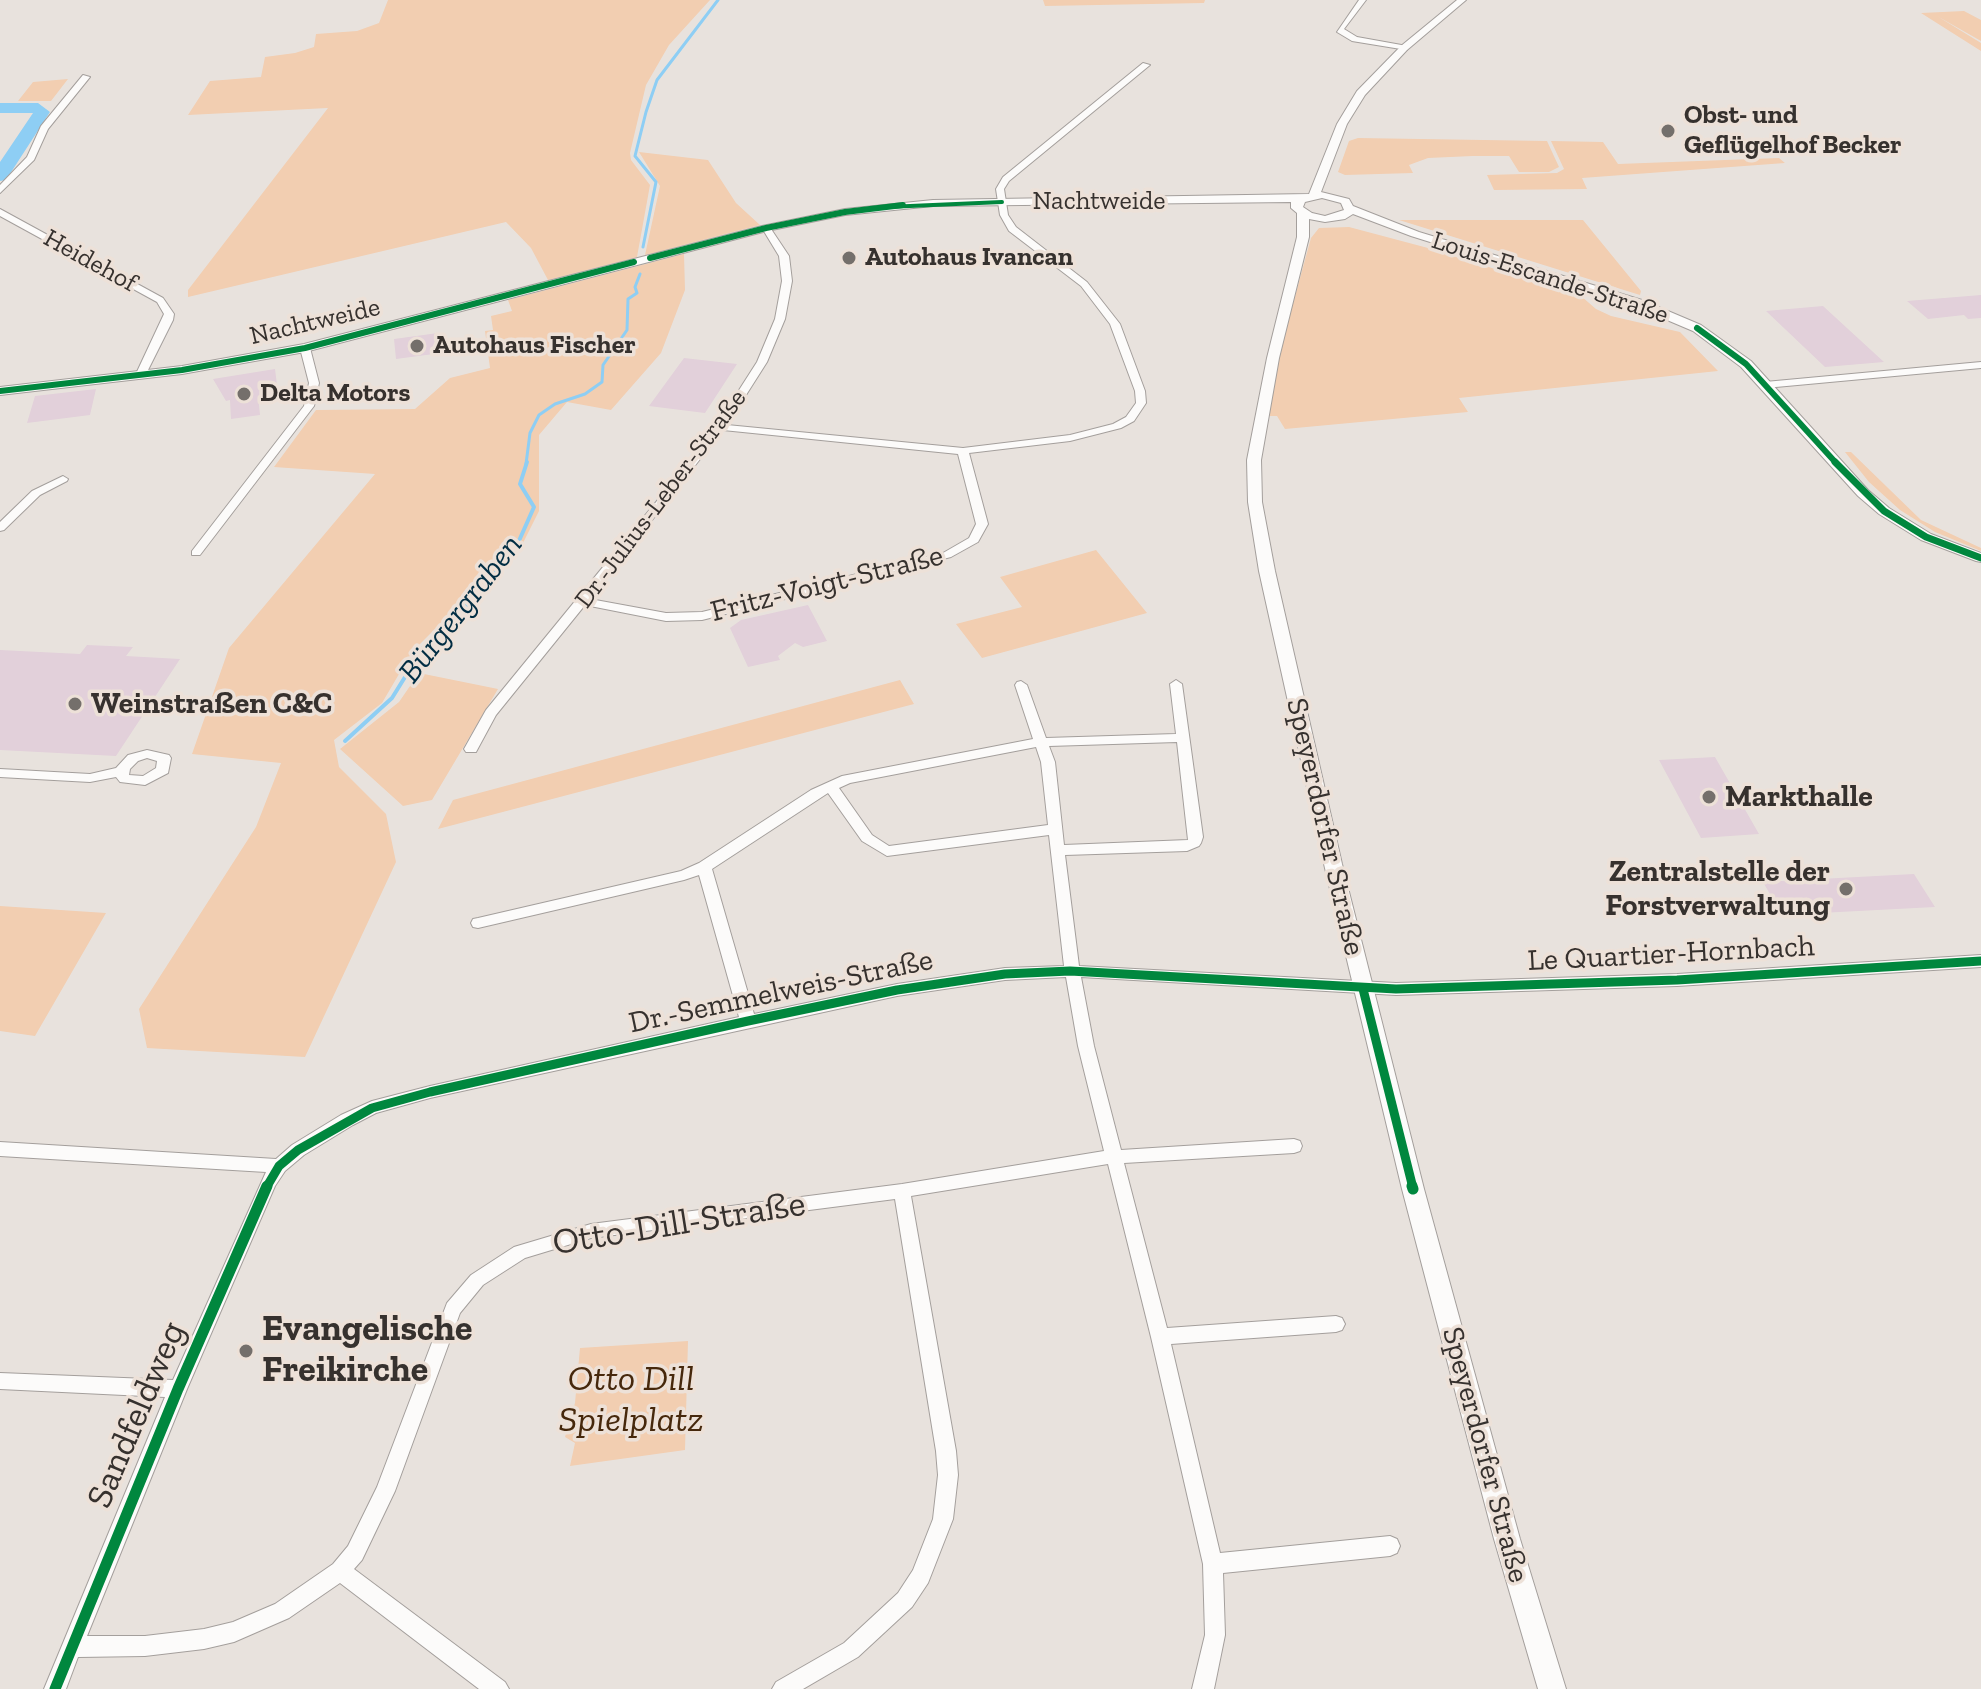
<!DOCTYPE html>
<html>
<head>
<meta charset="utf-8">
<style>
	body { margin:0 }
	canvas { display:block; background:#e8e2dd }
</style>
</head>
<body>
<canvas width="1981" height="1689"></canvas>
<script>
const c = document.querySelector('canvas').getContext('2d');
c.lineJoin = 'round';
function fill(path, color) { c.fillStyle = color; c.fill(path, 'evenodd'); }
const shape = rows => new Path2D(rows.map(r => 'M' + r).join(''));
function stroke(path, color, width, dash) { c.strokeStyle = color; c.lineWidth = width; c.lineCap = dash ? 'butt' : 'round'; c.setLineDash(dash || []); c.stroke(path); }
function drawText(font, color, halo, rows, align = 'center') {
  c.font = font + ' "Zilla Slab",serif'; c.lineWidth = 7; c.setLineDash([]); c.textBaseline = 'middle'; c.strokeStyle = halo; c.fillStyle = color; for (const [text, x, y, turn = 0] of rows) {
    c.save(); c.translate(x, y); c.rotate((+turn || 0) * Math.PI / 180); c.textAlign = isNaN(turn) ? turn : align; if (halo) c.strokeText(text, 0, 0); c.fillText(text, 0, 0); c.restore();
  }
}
fill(shape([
	[388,0,710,0,669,45,646,85,630,153,631,160,650,185,637,257,548,280,531,248,506,222,188,297,188,290,328,108,188,115,210,81,261,77,265,57,295,53,314,47,316,34,357,31,379,23],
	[1043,0,1205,0,1204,3,1045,6],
	[1964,11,1981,20,1981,41,1937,16,1981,43,1981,51,1921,13],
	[68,79,51,101,18,101,33,82],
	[1358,138,1547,141,1559,167,1549,172,1519,172,1509,156,1473,156,1428,158,1409,165,1413,173,1345,175,1338,172,1349,141],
	[1551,141,1603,142,1618,164,1779,158,1785,163,1582,178,1587,189,1494,190,1487,175,1557,173,1564,169],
	[639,152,708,160,736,203,760,225,645,255,660,186],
	[1399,220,1583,220,1641,291,1640,295],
	[1349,227,1428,248,1581,296,1596,309,1611,316,1680,332,1718,371,1459,398,1468,412,1285,429,1277,416,1267,416,1280,351,1311,238,1319,228],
	[684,254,685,290,661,353,611,410,567,402,539,435,539,511,519,551,489,586,481,583,412,652,382,703,334,740,339,767,386,814,396,862,305,1057,147,1048,139,1009,256,827,281,763,192,754,229,648,375,474,274,467,316,410,415,409,450,378,490,368,485,331,493,330,491,316,512,311,508,300],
	[1845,452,1851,452,1921,520,1981,548,1981,551,1935,532,1900,510,1869,482],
	[1096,550,1147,613,982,658,956,624,1022,607,1000,577],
	[419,673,498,689,432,800,403,806,340,749,399,702],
	[900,680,914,704,438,829,453,800],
	[0,906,106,913,35,1036,0,1031],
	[688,1341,685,1450,570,1466,575,1443,565,1437,575,1403,580,1348]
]), '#f2ceb1');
stroke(shape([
	[643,247,656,182,635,156,646,112,657,80,718,0],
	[526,464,530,433,539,415,555,404,585,394,602,382,603,365,627,330,628,299,637,293,635,287,640,274]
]), '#8ecef4', 3);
stroke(shape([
	[345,741,392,698,423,648,483,589,518,543,534,507,520,484,527,462]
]), '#8ecef4', 4);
fill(shape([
	[0,103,38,103,50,112,6,180,0,181,0,162,33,113,0,113,0,103]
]), '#8ecef4');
fill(shape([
	[1981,295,1981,318,1968,319,1964,315,1928,319,1907,301],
	[1823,306,1884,362,1825,367,1766,311],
	[438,333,441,353,396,359,394,339],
	[684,358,737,364,705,413,649,406],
	[275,369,278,393,258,396,260,415,231,419,230,400,226,401,213,379],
	[96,389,90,415,27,423,35,396],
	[808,605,827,641,803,647,795,643,778,656,780,660,748,667,730,628,741,620],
	[87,645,133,647,126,656,180,659,116,756,0,750,0,650,80,654],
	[1715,757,1759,834,1701,838,1659,760],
	[1914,874,1935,907,1782,915,1763,882]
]), '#e2d0da');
const minor = shape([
	[1359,0,1366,0,1344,29,1357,37,1407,46,1407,50,1352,41,1337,32,1359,0],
	[1143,63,1150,65,1009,181,1004,189,1008,215,1016,227,1087,282,1120,324,1145,391,1146,403,1134,421,1121,428,1070,441,969,453,988,524,978,542,951,557,702,620,666,621,585,605,496,715,476,752,466,752,464,749,486,710,670,485,716,426,757,362,775,319,782,281,779,256,762,228,763,226,769,226,789,256,792,281,785,319,767,362,727,425,963,448,1070,435,1113,424,1126,417,1136,403,1135,391,1110,324,1081,286,1009,231,1000,215,996,189,1003,177,1143,63],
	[723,430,958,454,976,524,969,538,943,553,702,612,666,613,590,599,723,430],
	[83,75,90,77,48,129,34,160,0,193,0,185,27,157,41,126,83,75],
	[0,209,163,298,174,314,173,320,144,378,135,376,164,314,157,302,0,216,0,209],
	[305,345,310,348,319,383,314,406,200,555,192,555,192,551,304,406,309,383,300,348,305,345],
	[1981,362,1981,368,1765,388,1760,385,1765,382,1981,362],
	[63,476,68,479,67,481,40,495,4,530,0,531,0,522,32,491,63,476],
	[1176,680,1182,684,1203,837,1201,843,1199,846,1187,851,1065,855,1079,966,1396,983,1677,974,1981,955,1981,967,1677,986,1396,995,1081,977,1094,1046,1121,1150,1294,1139,1300,1141,1302,1146,1300,1151,1294,1153,1124,1163,1167,1328,1336,1316,1342,1318,1345,1324,1342,1330,1336,1332,1171,1344,1220,1553,1390,1536,1397,1539,1400,1546,1397,1553,1390,1556,1223,1573,1225,1635,1214,1689,1192,1689,1205,1635,1203,1564,1151,1337,1108,1164,911,1196,956,1451,958,1475,953,1519,928,1583,912,1607,858,1657,803,1689,772,1689,776,1682,844,1643,898,1593,913,1570,933,1519,938,1475,936,1451,895,1199,591,1238,525,1258,483,1285,460,1313,395,1491,362,1560,354,1569,505,1682,509,1689,479,1689,340,1583,289,1618,234,1642,204,1649,145,1656,78,1657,66,1689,44,1689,165,1397,0,1389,0,1373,173,1380,266,1172,0,1156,0,1142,276,1159,292,1145,341,1115,372,1101,430,1086,739,1017,699,875,684,880,478,928,473,927,471,923,473,919,478,918,681,871,699,863,811,790,842,776,1033,739,1015,685,1017,682,1021,681,1027,685,1046,738,1176,734,1170,684,1176,680],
	[1177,742,1188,840,1064,845,1055,762,1049,746,1177,742],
	[1036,747,1041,762,1048,825,889,846,872,835,839,788,850,783,1036,747],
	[828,793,862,841,887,856,1049,835,1064,966,1005,968,897,984,754,1014,712,869,828,793],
	[1066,977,1078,1046,1104,1151,902,1184,591,1224,514,1247,471,1275,447,1303,377,1487,348,1546,333,1564,275,1604,233,1622,204,1629,145,1636,87,1636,187,1389,275,1186,285,1171,304,1155,353,1125,376,1113,430,1098,897,996,1005,980,1066,977],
	[147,750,169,755,171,758,168,773,145,785,120,782,116,777,90,782,0,777,0,769,90,774,116,768,128,755,147,750],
	[147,758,157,761,156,768,143,776,129,775,130,769,138,761,147,758]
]);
const tertiary = shape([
	[1457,0,1466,0,1407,50,1365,95,1347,124,1321,192,1349,199,1353,206,1419,232,1642,300,1701,325,1751,361,1868,490,1889,508,1931,534,1981,553,1981,562,1976,561,1921,540,1879,514,1858,496,1741,367,1693,331,1634,306,1411,236,1353,214,1345,219,1325,222,1309,219,1309,237,1279,358,1261,460,1262,502,1275,571,1342,864,1424,1189,1520,1539,1566,1689,1538,1689,1494,1539,1402,1189,1324,864,1259,571,1248,502,1247,460,1267,358,1297,237,1297,213,1291,208,1291,202,933,206,845,215,767,231,305,352,182,374,0,395,0,387,182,366,304,344,762,226,845,209,933,200,1309,194,1337,124,1357,91,1401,46,1457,0],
	[1322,198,1341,203,1344,210,1325,216,1312,213,1303,207,1305,202,1322,198]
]);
stroke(minor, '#a49f9c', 2);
stroke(tertiary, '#a49f9c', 2);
fill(minor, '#fcfbfa');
fill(tertiary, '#fcfbfa');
stroke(shape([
	[887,207,1002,202]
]), '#00873e', 4);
stroke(shape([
	[650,258,766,228,845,212,903,205],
	[1697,328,1746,364,1837,464],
	[0,391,182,370,305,348,634,262]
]), '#00873e', 6);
stroke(shape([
	[1835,462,1884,511,1926,537,1981,558]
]), '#00873e', 7);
stroke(shape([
	[1363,989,1413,1188],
	[266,1188,279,1166,298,1150,372,1108,430,1092,748,1021,897,990,1005,974,1070,971,1396,989,1677,980,1981,961]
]), '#00873e', 9);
stroke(shape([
	[1412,1186,1413,1189],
	[55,1689,178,1389,267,1186]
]), '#00873e', 11);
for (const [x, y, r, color] of [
	[1668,131,8,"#746f6b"],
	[849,258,8,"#746f6b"],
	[417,346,8,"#746f6b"],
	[244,394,8,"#746f6b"],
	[75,704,8,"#746f6b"],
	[1709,797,8,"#746f6b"],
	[1846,889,8,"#746f6b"],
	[246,1351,8,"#746f6b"]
]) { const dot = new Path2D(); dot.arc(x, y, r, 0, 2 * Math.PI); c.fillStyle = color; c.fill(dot); stroke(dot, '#ede1d8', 3); }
drawText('bold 26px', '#36312e', '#ede1d8', [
	["Obst- und",1684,116],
	["Geflügelhof Becker",1684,146],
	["Autohaus Ivancan",865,258],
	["Autohaus Fischer",433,346],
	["Delta Motors",260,394]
], 'left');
drawText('26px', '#36312e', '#ede1d8', [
	["Nachtweide",1099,202],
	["Heidehof",90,261,29],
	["Louis-Escande-Straße",1550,278,18],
	["Nachtweide",315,322,-13],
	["Dr.-Julius-Leber-Straße",661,499,-53]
]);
drawText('30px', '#36312e', '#ede1d8', [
	["Fritz-Voigt-Straße",827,584,-14],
	["Speyerdorfer Straße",1325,827,77],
	["Le Quartier-Hornbach",1671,954,-3],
	["Dr.-Semmelweis-Straße",781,992,-12],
	["Speyerdorfer Straße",1485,1455,75]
]);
drawText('bold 30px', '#36312e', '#ede1d8', [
	["Weinstraßen C&C",91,704],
	["Markthalle",1725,797],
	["Zentralstelle der",1830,872,"right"],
	["Forstverwaltung",1830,906,"right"]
], 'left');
drawText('italic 32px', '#012d43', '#ede1d8', [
	["Bürgergraben",461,609,-52]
]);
drawText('36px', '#36312e', '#ede1d8', [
	["Otto-Dill-Straße",679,1224,-9],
	["Sandfeldweg",137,1415,-67]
]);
drawText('bold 36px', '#36312e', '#ede1d8', [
	["Evangelische",262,1330],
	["Freikirche",262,1371]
], 'left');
drawText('italic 36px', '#46280c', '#ede1d8', [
	["Otto Dill",631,1380],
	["Spielplatz",631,1421]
]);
</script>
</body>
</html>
